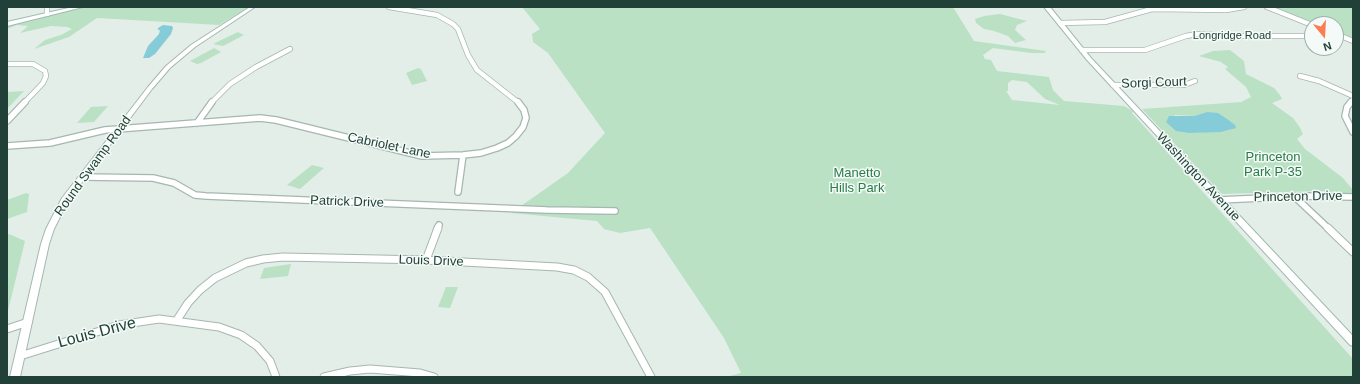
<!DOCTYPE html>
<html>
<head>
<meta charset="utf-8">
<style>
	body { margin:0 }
	#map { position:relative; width:1360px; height:384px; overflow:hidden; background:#e3eee9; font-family:Helvetica,sans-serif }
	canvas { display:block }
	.frame { position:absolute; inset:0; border:8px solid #214138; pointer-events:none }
	.north { position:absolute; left:1304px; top:16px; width:40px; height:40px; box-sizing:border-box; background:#f4faf7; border:1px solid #a0b0ab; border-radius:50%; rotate:162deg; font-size:11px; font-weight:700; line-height:16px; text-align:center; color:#214138 }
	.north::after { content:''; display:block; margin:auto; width:14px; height:18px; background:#fe7c51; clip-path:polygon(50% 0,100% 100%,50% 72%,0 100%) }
</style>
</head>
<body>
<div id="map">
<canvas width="1360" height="384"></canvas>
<div class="frame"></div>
<div class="north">N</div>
</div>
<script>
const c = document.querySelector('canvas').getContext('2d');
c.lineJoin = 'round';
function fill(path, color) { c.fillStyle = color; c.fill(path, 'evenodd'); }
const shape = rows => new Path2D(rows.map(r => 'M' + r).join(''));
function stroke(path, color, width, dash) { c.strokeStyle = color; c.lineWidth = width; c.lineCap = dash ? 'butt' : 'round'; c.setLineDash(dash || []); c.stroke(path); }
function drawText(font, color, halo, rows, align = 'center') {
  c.font = font + ' Helvetica,sans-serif'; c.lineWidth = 3; c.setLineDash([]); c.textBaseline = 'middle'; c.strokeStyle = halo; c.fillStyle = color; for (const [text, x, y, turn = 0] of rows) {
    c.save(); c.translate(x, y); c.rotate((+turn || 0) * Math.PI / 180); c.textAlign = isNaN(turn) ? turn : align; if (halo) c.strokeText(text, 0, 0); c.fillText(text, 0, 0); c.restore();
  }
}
fill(shape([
	[87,7,249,7,219,25,97,18,69,37,34,49,45,40,61,35,72,29,67,27,51,26,20,33,28,26,17,25,7,29,7,27,14,24],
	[522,7,534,8,539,7,953,7,974,41,1046,51,1045,53,1031,53,993,48,983,55,985,59,991,60,997,71,1049,77,1053,90,1064,101,1124,106,1133,111,1132,113,1353,359,1353,377,726,377,741,373,724,338,650,228,620,233,604,229,597,221,511,213,568,173,605,133,548,53,533,42,532,34,540,29],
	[1012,80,1027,82,1045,99,1060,105,1012,100,1006,91,1008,91,1008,83],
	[1274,7,1353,7,1353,38,1336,31,1336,24,1317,24],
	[1000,14,1027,21,1017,25,1015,30,1026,40,1015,43,1008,36,994,31,984,29,976,23,975,19,984,16],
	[238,32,244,35,223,46,213,44],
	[214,48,221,52,201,63,197,64,190,61],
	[1230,50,1244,61,1246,74,1274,88,1280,95,1282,99,1272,103,1293,118,1299,126,1303,134,1297,139,1305,149,1343,178,1353,190,1353,194,1318,191,1222,194,1142,109,1241,102,1251,97,1246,87,1225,69,1228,67,1221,62,1199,56,1213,51],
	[1207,112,1230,130,1189,133,1174,115,1194,116],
	[418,68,421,69,427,81,412,85,406,73],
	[24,91,9,107,7,108,7,92],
	[108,106,94,122,77,123,91,107],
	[312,165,324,168,300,189,287,185],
	[26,193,29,194,27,212,7,219,7,200],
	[9,234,25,241,7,315,7,235],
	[291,264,288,276,260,279,264,268],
	[446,287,458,287,450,308,438,307]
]), '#bae1c4');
fill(shape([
	[163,25,172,26,173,28,171,34,155,54,149,58,143,58,148,46,159,34,160,30,158,30,158,28],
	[1207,112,1218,113,1227,119,1235,125,1236,128,1221,132,1189,133,1176,131,1166,122,1169,116,1194,116]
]), '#86cbd8');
const minorFar2 = shape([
	[47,7,47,14],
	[389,7,437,15,453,24,458,29,468,55,477,70,519,103],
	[1267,7,1312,25],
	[1060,23,1105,22,1152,9,1226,10,1244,7],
	[1336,34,1353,41],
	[1082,50,1145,50,1186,36,1197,34,1239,36,1312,36],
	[7,64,33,64,45,71,46,76,43,83,24,103],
	[1300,76,1319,81,1353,96],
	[1113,85,1184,85,1195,81],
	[211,103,230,84,256,67,290,49],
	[1350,103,1353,100]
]);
const minorFar1 = shape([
	[1351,102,1347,107,1345,116,1353,132],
	[7,121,25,102],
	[197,123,212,102],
	[7,146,50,143,105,130,260,118,276,120,422,156,463,155,481,153,497,148,508,143,516,136,523,127,526,118,524,110,518,102],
	[83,177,153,178,174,183,195,195,206,196,547,210,615,211],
	[458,192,463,155],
	[1294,196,1329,229],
	[1219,200,1306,196,1353,197],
	[437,229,439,225]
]);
const minor = shape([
	[1328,228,1353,252],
	[426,260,438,228],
	[177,320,188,303,200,290,215,278,246,263,263,259,283,257,426,260,557,267,574,270,588,277,605,292,651,377],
	[7,329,28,322],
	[20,356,119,325,159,319,219,327,241,335,257,346,270,361,276,377],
	[324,377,350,371,370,369,420,373,434,377]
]);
const tertiary = shape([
	[250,7,255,7,195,47,170,68,152,89,68,201,54,229,49,244,20,377,10,377,41,244,46,229,62,198,148,87,166,66,191,45,250,7]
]);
const secondary = shape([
	[73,7,83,7,7,26,7,22,73,7],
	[1044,7,1050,7,1091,58,1353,336,1353,346,1350,345,1087,60,1044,7]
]);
stroke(minorFar2, '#a5b7b0', 6);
stroke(minorFar1, '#a5b7b0', 8);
stroke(minor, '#a5b7b0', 9);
stroke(tertiary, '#a5b7b0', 2);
stroke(secondary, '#a0bbb1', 2);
stroke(minorFar2, '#fff', 4.5);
stroke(minorFar1, '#fff', 5.5);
stroke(minor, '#fff', 7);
fill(tertiary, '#fff');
fill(secondary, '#fff');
drawText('11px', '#214138', '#f4faf7', [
	["Longridge Road",1232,36]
]);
drawText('13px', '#214138', '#f4faf7', [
	["Sorgi Court",1154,83,-2],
	["Cabriolet Lane",389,146,12],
	["Round Swamp Road",93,166,-54],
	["Washington Avenue",1198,177,47],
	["Princeton Drive",1298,197,-1],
	["Patrick Drive",347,202,2],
	["Louis Drive",431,261,2]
]);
drawText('13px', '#277c48', '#f4faf7', [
	["Princeton",1273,157],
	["Park P-35",1273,172],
	["Manetto",857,173],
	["Hills Park",857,188]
]);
drawText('16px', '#214138', '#f4faf7', [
	["Louis Drive",97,333,-15]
]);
</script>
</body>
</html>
